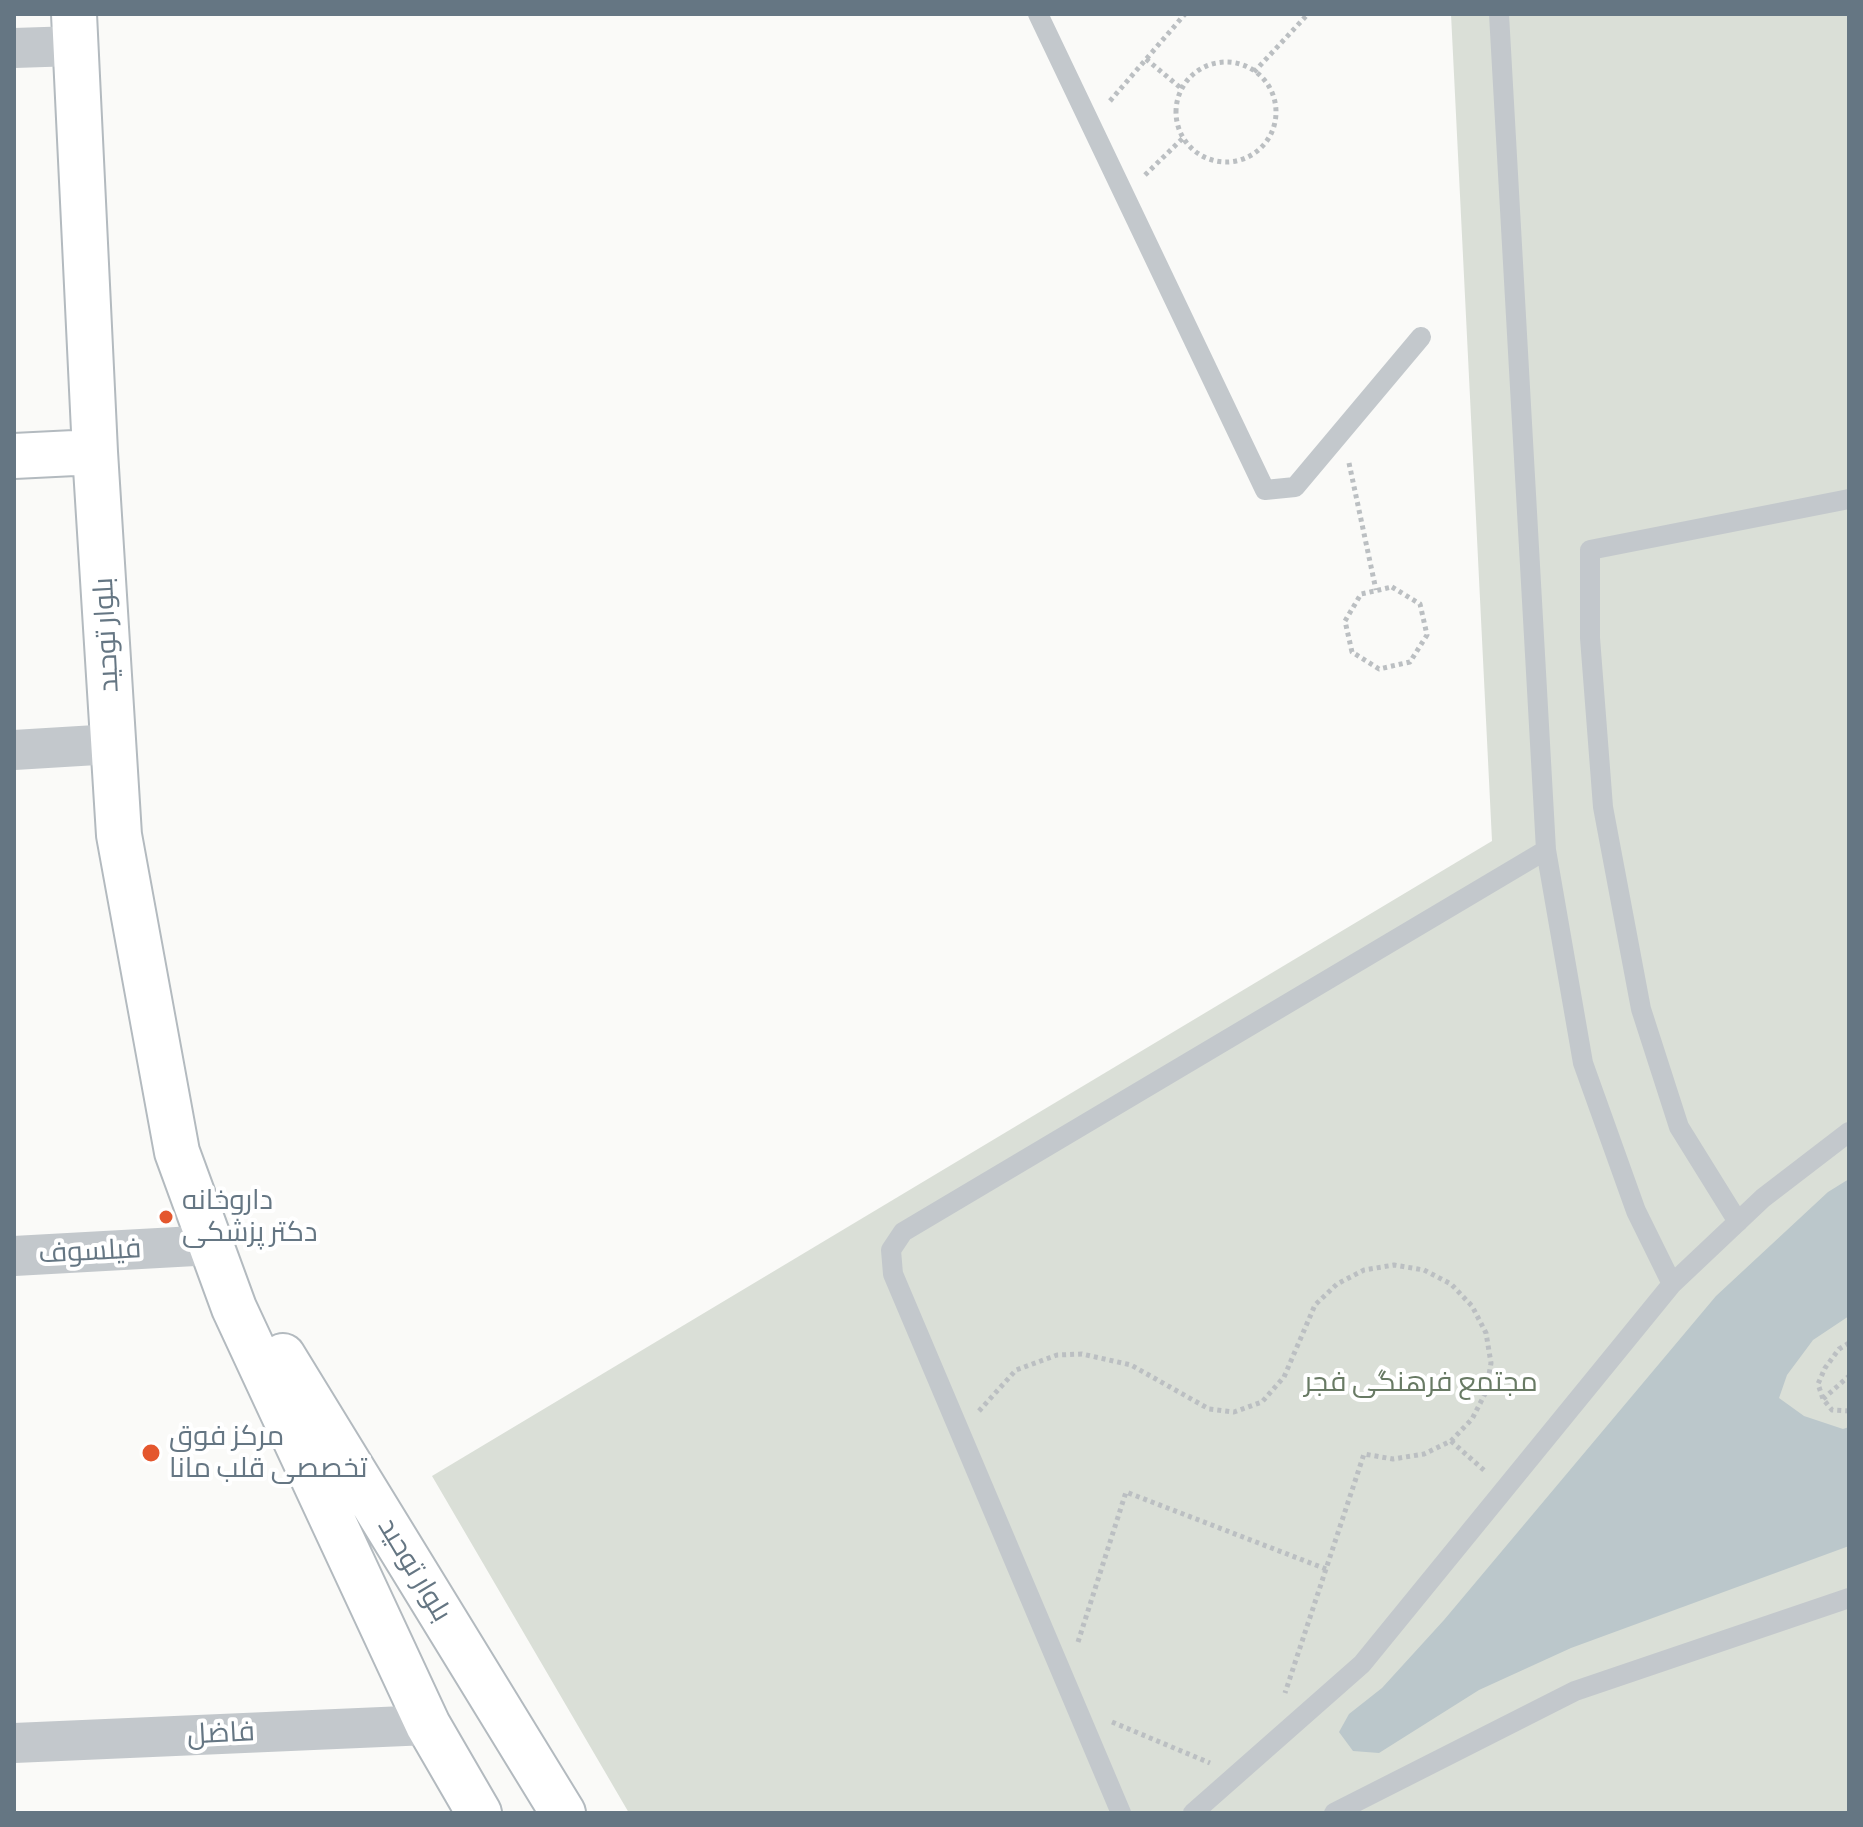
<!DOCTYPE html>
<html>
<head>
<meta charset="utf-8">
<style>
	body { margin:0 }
	#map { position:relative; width:1863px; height:1827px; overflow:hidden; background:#fafaf8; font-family:Manrope,sans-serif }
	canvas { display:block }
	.frame { position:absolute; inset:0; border:16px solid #657683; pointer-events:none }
</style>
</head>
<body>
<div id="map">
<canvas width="1863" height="1827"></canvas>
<div class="frame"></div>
</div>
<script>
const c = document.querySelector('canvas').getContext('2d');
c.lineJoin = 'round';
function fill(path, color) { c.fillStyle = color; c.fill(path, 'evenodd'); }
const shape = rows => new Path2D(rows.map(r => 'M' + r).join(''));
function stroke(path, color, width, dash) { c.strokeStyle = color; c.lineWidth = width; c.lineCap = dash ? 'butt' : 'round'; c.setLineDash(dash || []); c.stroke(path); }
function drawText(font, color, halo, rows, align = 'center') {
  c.font = font + ' Manrope,Cairo,sans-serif'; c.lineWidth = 8; c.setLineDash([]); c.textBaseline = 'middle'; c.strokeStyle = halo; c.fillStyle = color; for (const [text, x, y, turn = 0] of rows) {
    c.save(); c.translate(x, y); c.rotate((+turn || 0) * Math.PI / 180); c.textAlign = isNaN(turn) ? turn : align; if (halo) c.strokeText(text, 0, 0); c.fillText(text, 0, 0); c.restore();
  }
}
fill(shape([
	[1451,14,1849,14,1849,1813,629,1813,432,1476,1492,841]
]), '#dadfd7');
fill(shape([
	[1849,1179,1849,1316,1813,1340,1787,1375,1779,1398,1804,1416,1843,1429,1849,1427,1849,1546,1571,1648,1479,1690,1379,1753,1353,1751,1339,1732,1349,1714,1382,1688,1444,1620,1716,1296,1828,1192]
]), '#bbc7cb');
const secondary = shape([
	[74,14,95,452,119,835,177,1152,234,1308,428,1725,479,1813],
	[14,456,95,452],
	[283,1356,563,1813]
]);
stroke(secondary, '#b3babf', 48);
stroke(shape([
	[1146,59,1182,89],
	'1176 112a50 50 0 1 1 100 0a50 50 0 1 1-100 0Z',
	[1254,72,1308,14],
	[1110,101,1185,14],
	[1145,175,1184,137],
	[1349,463,1376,590],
	[1392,587,1420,604,1427,635,1410,662,1379,669,1352,652,1345,621,1361,594,1392,587],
	[1849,1343,1839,1349,1825,1368,1818,1384,1823,1399,1832,1410,1849,1411],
	[1823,1399,1849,1376],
	[979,1411,1016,1370,1057,1355,1082,1354,1131,1365,1209,1409,1234,1412,1262,1402,1284,1377,1315,1305,1337,1284,1364,1270,1394,1265,1424,1270,1451,1284,1472,1306,1486,1333,1491,1363,1486,1392,1472,1419,1451,1441,1424,1454,1393,1459,1364,1454,1285,1693],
	[1451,1441,1486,1472],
	[1078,1642,1126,1492,1326,1569],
	[1112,1722,1210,1763]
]), '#bbbfc2', 5, [4, 4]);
stroke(shape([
	[1038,14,1265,490,1295,487,1421,337],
	[1546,850,1583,1063,1636,1211,1672,1284],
	[1738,1222,1679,1127,1641,1009,1603,807,1590,638,1590,550,1849,499],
	[1121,1813,893,1274,891,1250,903,1232,1546,850,1499,14],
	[1193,1813,1362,1664,1672,1284,1763,1198,1849,1132],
	[1334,1813,1575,1691,1849,1598]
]), '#c3c8cc', 20);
stroke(shape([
	[14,48,75,46],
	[14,750,113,744],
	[14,1256,213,1245],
	[14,1743,428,1725]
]), '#c3c8cc', 40);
stroke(secondary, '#fff', 44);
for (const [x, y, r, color] of [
	[166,1217,8,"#e4572e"],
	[151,1453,10,"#e4572e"]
]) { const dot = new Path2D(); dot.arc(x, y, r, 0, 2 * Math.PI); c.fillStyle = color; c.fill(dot); stroke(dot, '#fff', 3); }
drawText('28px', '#657683', '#fff', [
	["بلوار توحید",107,635,-93],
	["فیلسوف",90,1252,-3],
	["بلوار توحید",414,1570,59],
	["فاضل",221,1734,-3]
]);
drawText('28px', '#657683', '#fff', [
	["داروخانه",182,1201],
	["دکتر پزشکی",182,1233],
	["مرکز فوق",169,1437],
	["تخصصی قلب مانا",169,1469]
], 'left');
drawText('28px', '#687a64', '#fff', [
	["مجتمع فرهنگی فجر",1421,1383]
]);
</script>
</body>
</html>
